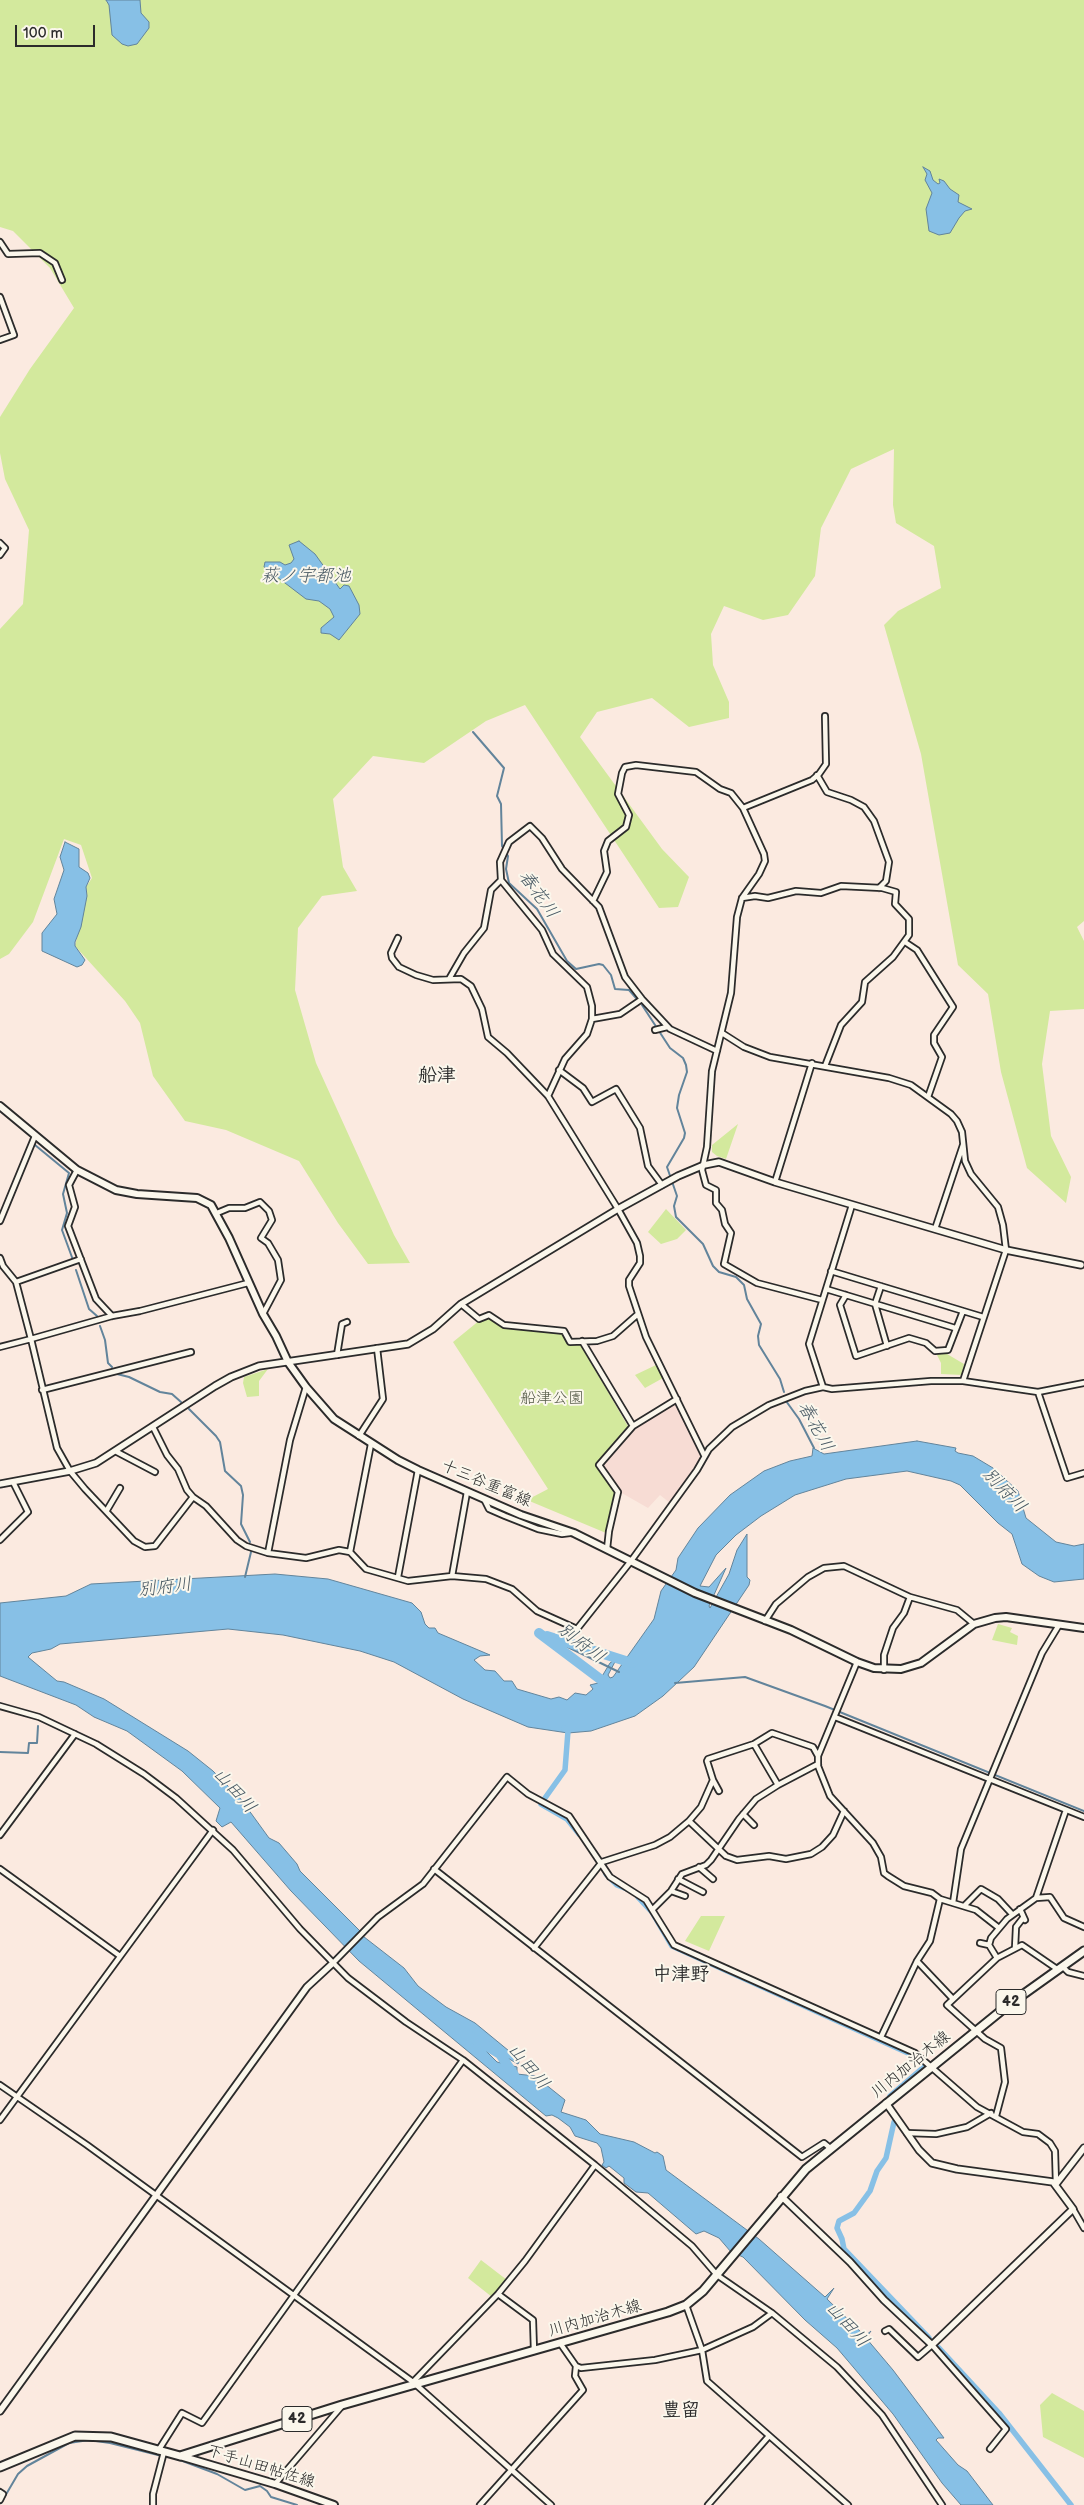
<!DOCTYPE html>
<html>
<head>
<meta charset="utf-8">
<style>
	body { margin:0 }
	#map { position:relative; width:1084px; height:2505px; overflow:hidden; background:#fbeae0; font-family:"Balsamiq Sans",sans-serif }
	canvas { display:block }
	.scale { position:absolute; left:15px; top:25px; width:80px; height:22px; box-sizing:border-box; border:2px solid #2b2b2b; border-top:0; padding-left:6px; font-size:15px; line-height:18px; white-space:nowrap; color:#2b2b2b; -webkit-text-stroke:4px #fbf7ec; paint-order:stroke }
</style>
</head>
<body>
<div id="map">
<canvas width="1084" height="2505"></canvas>
<div class="scale">100 m</div>
</div>
<script>
const c = document.querySelector('canvas').getContext('2d');
c.lineJoin = 'round';
function fill(path, color) { c.fillStyle = color; c.fill(path, 'evenodd'); }
const shape = rows => new Path2D(rows.map(r => 'M' + r).join(''));
function stroke(path, color, width, dash) { c.strokeStyle = color; c.lineWidth = width; c.lineCap = dash ? 'butt' : 'round'; c.setLineDash(dash || []); c.stroke(path); }
function drawText(font, color, halo, rows, align = 'center') {
  c.font = font + ' "Balsamiq Sans","Klee One",sans-serif'; c.lineWidth = 4; c.setLineDash([]); c.textBaseline = 'middle'; c.strokeStyle = halo; c.fillStyle = color; for (const [text, x, y, turn = 0] of rows) {
    c.save(); c.translate(x, y); c.rotate((+turn || 0) * Math.PI / 180); c.textAlign = isNaN(turn) ? turn : align; if (halo) c.strokeText(text, 0, 0); c.fillText(text, 0, 0); c.restore();
  }
}
fill(shape([
	[677,1402,701,1454,700,1461,670,1503,660,1495,648,1508,620,1492,602,1465,636,1425]
]), '#f7dcd4');
fill(shape([
	[0,0,1084,0,1084,921,1077,927,1084,941,1084,1009,1050,1011,1042,1064,1051,1136,1071,1177,1066,1203,1027,1168,1001,1072,988,994,958,965,921,754,884,625,898,611,941,588,934,546,896,523,893,505,894,449,851,469,821,528,815,576,788,615,763,620,724,606,711,634,713,665,729,702,729,718,689,727,652,698,597,712,580,737,662,849,689,877,678,907,659,908,525,705,486,721,424,763,373,756,333,799,343,867,357,891,322,896,298,928,295,990,316,1063,394,1235,410,1263,368,1264,338,1223,299,1161,226,1130,185,1121,153,1076,140,1023,125,1001,75,946,87,896,86,887,92,878,81,845,64,839,33,922,9,954,0,959,0,629,23,604,29,530,5,479,0,453,0,417,30,369,74,308,50,268,13,231,0,227],
	[738,1124,726,1159,717,1156,712,1152,712,1145],
	[666,1209,686,1230,677,1239,661,1244,648,1232],
	[489,1317,504,1327,562,1332,569,1344,580,1344,629,1428,596,1465,615,1492,606,1533,527,1500,548,1489,453,1342,480,1320],
	[942,1351,964,1364,962,1375,941,1374,941,1363,937,1355],
	[656,1365,663,1378,645,1388,635,1375],
	[268,1369,259,1381,259,1396,247,1397,243,1383,244,1377],
	[998,1624,1012,1628,1010,1632,1018,1636,1017,1645,992,1640],
	[701,1916,725,1916,709,1951,685,1941],
	[481,2260,507,2280,492,2297,468,2278],
	[1052,2393,1084,2411,1084,2458,1043,2437,1040,2405]
]), '#d3e99d');
const water = shape([
	[106,0,140,0,141,13,149,22,149,28,137,44,128,46,122,44,112,35,109,5,106,0],
	[923,167,930,171,933,180,938,184,940,183,939,179,944,181,950,189,959,195,958,202,972,209,965,211,959,218,950,233,939,235,929,231,926,209,932,193,925,180,927,174,923,167],
	[299,541,315,554,340,589,344,585,349,586,359,605,360,614,339,640,330,634,321,633,321,628,334,617,330,609,319,601,306,599,264,567,265,562,280,562,285,565,291,563,294,559,289,545,299,541],
	[65,842,79,849,79,867,88,873,90,878,86,887,87,896,81,927,75,942,75,946,85,960,82,965,77,967,42,951,42,933,57,914,54,899,64,870,60,857,65,842],
	[917,1441,956,1448,955,1451,958,1453,973,1456,993,1468,1018,1491,1026,1518,1056,1542,1074,1546,1084,1544,1084,1579,1054,1582,1039,1576,1022,1564,1012,1534,998,1523,960,1485,951,1481,907,1471,846,1479,795,1495,761,1516,736,1535,716,1555,700,1586,709,1587,726,1568,709,1606,710,1608,729,1574,737,1550,747,1534,747,1577,750,1580,749,1585,694,1667,663,1696,635,1716,591,1731,568,1733,528,1727,463,1699,394,1662,360,1651,283,1635,228,1629,60,1644,51,1649,32,1653,28,1657,57,1681,64,1682,104,1699,188,1751,213,1771,240,1798,269,1838,279,1843,297,1864,300,1871,360,1931,359,1933,404,1968,418,1986,446,2007,475,2023,520,2060,518,2064,474,2039,497,2062,517,2067,517,2074,535,2076,565,2100,561,2112,586,2120,600,2134,634,2142,655,2153,657,2152,663,2156,666,2170,759,2239,825,2297,834,2288,827,2299,865,2336,871,2331,866,2338,893,2370,944,2438,938,2438,936,2440,958,2465,967,2471,993,2505,961,2505,942,2483,893,2414,837,2348,805,2320,743,2257,731,2252,719,2238,704,2231,696,2234,648,2193,636,2192,624,2183,624,2178,609,2166,606,2168,602,2165,604,2162,601,2148,597,2143,575,2136,570,2127,558,2118,552,2115,546,2116,359,1961,291,1891,231,1822,222,1827,216,1821,220,1808,182,1771,127,1731,94,1717,76,1705,0,1676,0,1603,66,1596,91,1584,275,1574,328,1579,412,1603,421,1612,425,1624,429,1628,435,1628,438,1633,490,1655,480,1656,474,1660,485,1670,495,1671,504,1681,512,1681,517,1689,551,1699,559,1697,567,1700,575,1693,586,1695,593,1689,590,1685,598,1683,610,1663,617,1658,608,1675,610,1678,613,1677,654,1619,661,1591,676,1570,678,1558,698,1528,730,1495,764,1471,790,1461,812,1456,813,1448,824,1454,917,1441]
]);
fill(water, '#87c0e6');
stroke(water, '#62849b', 1);
stroke(shape([
	[473,732,504,768,497,796,501,804,502,846,508,856,506,869,509,883,537,909,567,961,576,969,599,964,603,965,611,975,615,989,629,990,636,998],
	[642,1005,670,1048,683,1058,686,1065,687,1072,679,1095,677,1108,685,1133,684,1138,667,1167,677,1196,674,1206,676,1217,703,1244,713,1266,719,1272,736,1277,744,1285,747,1299,761,1324,758,1336,759,1345,780,1379,784,1392],
	[35,1145,69,1173,63,1194,67,1213,62,1230,73,1260],
	[76,1270,89,1309,97,1316],
	[100,1326,105,1340,108,1363,112,1367],
	[117,1374,129,1377,160,1392,172,1394,181,1402],
	[786,1401,799,1419,814,1448],
	[189,1409,216,1436,220,1442,225,1471,241,1486,243,1495,241,1524,250,1542],
	[245,1577,251,1552],
	[539,1633,619,1672],
	[675,1683,745,1677,825,1706,1084,1811],
	[0,1752,28,1753,29,1743,37,1743,38,1726],
	[172,2457,217,2474,245,2490,260,2486,267,2491,271,2497,297,2505],
	[1,2503,18,2474,27,2466,69,2443,89,2440,110,2443,162,2456]
]), '#62849b', 2);
stroke(shape([
	[545,1798,565,1770,568,1731,564,1728],
	[541,1804,567,1819,579,1834],
	[606,1874,617,1885,627,1889],
	[638,1897,652,1912,672,1946,908,2053,923,2063,925,2066,890,2096],
	[894,2122,886,2158,877,2171,870,2191,854,2213,839,2221,837,2228,842,2239,844,2249,929,2338],
	[939,2348,999,2413,1071,2505]
]), '#87c0e6', 5.5);
stroke(shape([
	[539,1633,612,1688],
	[547,1636,632,1663,634,1661],
	[463,2032,500,2054,514,2075]
]), '#87c0e6', 10);
const minor = shape([
	[0,242,8,254,40,253,55,263,62,280],
	[0,297,14,335,0,340],
	[0,543,5,548,0,555],
	[817,775,827,792,851,800,864,807,874,821,889,862,886,881,879,888],
	[743,808,812,780,819,774,826,764,825,716],
	[742,898,755,896,768,898,796,891,821,893,841,886,882,888,896,892,895,904,909,919,909,935,893,957,865,982,862,1002,841,1025,825,1066],
	[593,901,607,872,604,851,608,841,626,827,629,815,618,794,622,773,625,767,636,765,696,772,720,789,731,793,743,808,764,854,765,861,759,874,742,898,737,917,731,993,712,1071,707,1147,702,1170,706,1185,716,1190,716,1203,722,1210,725,1224,731,1233,724,1264,757,1283,822,1300],
	[398,938,391,953,392,958,399,967,416,975,433,980,461,979,471,986,482,1009,488,1037,507,1053,548,1096,618,1209,637,1243,640,1256,640,1263,629,1280,629,1286,646,1337,704,1455],
	[905,942,917,950,953,1007,934,1035,934,1043,942,1057,928,1097],
	[449,979,464,953,484,928,491,890,501,880],
	[592,1019,620,1014,642,999],
	[655,1030,667,1027],
	[722,1033,744,1047,770,1057,889,1078,911,1085,951,1114,957,1121,962,1132,965,1161,971,1174,998,1207,1003,1225,1006,1250,963,1381],
	[559,1070,583,1088,592,1102,616,1089,640,1128,648,1166,662,1185],
	[548,1096,565,1059,587,1034,592,1019,592,1006,587,987,553,954,542,930,501,880,500,862,509,842,530,826,542,838,562,869,599,907,625,977,642,999,670,1029,717,1051],
	[77,1170,69,1185,75,1207,68,1226,96,1299,112,1316],
	[775,1182,812,1063],
	[217,1213,229,1208,245,1208,260,1202,269,1211,272,1220,261,1238,268,1243,278,1260,281,1280,263,1314],
	[0,1221,35,1136],
	[935,1229,963,1145],
	[0,1258,3,1266,16,1282,31,1339,112,1316,140,1311,248,1283],
	[831,1271,983,1317],
	[16,1282,81,1259],
	[881,1286,875,1304,887,1346],
	[826,1289,955,1328],
	[846,1295,840,1305,856,1356,909,1338,926,1343,935,1351,948,1350,963,1311],
	[461,1304,479,1319,489,1315,504,1325,564,1331,570,1342,597,1341,613,1336,638,1314],
	[582,1341,633,1426],
	[0,1347,31,1339,57,1448,70,1471,85,1489,134,1541,145,1547,155,1546,193,1497,206,1506,237,1540,246,1546,268,1553,306,1558,339,1550,350,1552,366,1569,408,1581,452,1576,486,1579,512,1589,537,1611,577,1629,631,1561,697,1470,709,1449,732,1427,769,1405,805,1391,823,1387,832,1389,931,1381,963,1381,1038,1392,1084,1383],
	[337,1355,342,1324,347,1322],
	[823,1387,809,1344,852,1205],
	[42,1390,191,1352],
	[1038,1392,1067,1478,1084,1473],
	[153,1427,167,1455,178,1469,187,1490,193,1497],
	[359,1436,383,1399,377,1348],
	[117,1452,155,1472],
	[484,1499,489,1509,505,1516,538,1529,562,1534,570,1533],
	[107,1510,120,1488],
	[0,1540,28,1512,13,1482],
	[607,1549,609,1531,618,1492,599,1465,633,1426,677,1399],
	[350,1552,371,1444],
	[268,1553,290,1440,306,1387],
	[452,1576,467,1492],
	[398,1577,418,1470],
	[765,1621,776,1604,808,1577,824,1568,844,1566,910,1597,957,1610,974,1624],
	[857,1662,818,1756,818,1766,830,1796,873,1843,881,1857,884,1873,888,1876,904,1886,932,1893,940,1899,953,1903,961,1849,1042,1653,1059,1625],
	[884,1670,884,1655,893,1628,904,1613,910,1597],
	[0,1706,39,1717,96,1744,144,1774,176,1798,233,1850,300,1929,348,1978,406,2022,463,2060,595,2165,692,2246,717,2275,772,2313,837,2367,882,2415,942,2505],
	[835,1717,1084,1817],
	[754,1744,778,1785,818,1764],
	[818,1756,813,1747,772,1733,754,1744,708,1759,707,1761,713,1780,701,1807,689,1821,726,1856,737,1860,769,1856,786,1859,811,1854,822,1847,833,1835,844,1811],
	[713,1780,719,1791],
	[743,1814,754,1825],
	[0,1835,75,1734],
	[699,1867,713,1879],
	[0,1869,120,1956],
	[434,1869,802,2157,824,2143,830,2148],
	[678,1879,703,1892],
	[671,1891,685,1896],
	[1036,1898,1066,1810],
	[953,1903,976,1910,999,1928],
	[964,1906,981,1889,998,1899,1012,1914],
	[653,1909,671,1891,682,1874,706,1865,711,1860,739,1819,756,1799,778,1785],
	[1020,1909,1025,1920],
	[980,1943,989,1945],
	[534,1948,602,1862,655,1845,670,1837,689,1821],
	[1015,1948,1016,1927,1023,1918],
	[997,1958,989,1945,991,1938,1007,1919,1036,1898,1050,1897,1064,1918,1084,1927],
	[917,1961,953,1999],
	[333,1963,378,1917,423,1884,507,1777,528,1794,569,1816,610,1877,646,1900,674,1945,915,2053,977,2107,1023,2132,1038,2134,1050,2143,1055,2151,1056,2184],
	[1062,1966,1068,1972,1084,1976],
	[881,2037,917,1961,930,1941,940,1899],
	[0,2085,87,2145,413,2382,551,2505],
	[996,2116,1005,2082,1001,2048,985,2039,947,2005,997,1958,1022,1945,1057,1969],
	[0,2120,213,1830],
	[907,2133,936,2134,967,2127,991,2113],
	[1073,2209,1084,2228],
	[498,2294,533,2320,534,2351],
	[686,2305,702,2350,707,2381,848,2505],
	[885,2331,889,2329,918,2357,932,2345,1006,2429,990,2449],
	[560,2343,576,2366,581,2368,655,2360,702,2350,753,2327,772,2313],
	[413,2382,498,2294,525,2261,595,2165],
	[158,2451,182,2413,202,2423,463,2060],
	[275,2484,341,2407],
	[0,2492,3,2494,0,2500],
	[153,2505,153,2494,164,2452],
	[480,2505,583,2390,575,2376,576,2366],
	[708,2505,769,2436]
]);
const tertiary = shape([
	[0,1484,70,1471,96,1463,215,1386,231,1377,259,1366,408,1344,433,1329,461,1304,618,1209,678,1176,704,1165,719,1162,775,1182,1006,1250,1081,1265],
	[1056,2184,1084,2148],
	[781,2196,850,2262,884,2300,932,2345,1073,2209,1053,2182,957,2169,932,2163,919,2150,886,2103],
	[0,2411,307,1987,333,1963]
]);
const secondary = shape([
	[0,1106,77,1170,116,1190,137,1194,197,1198,211,1205,229,1238,263,1314,276,1336,288,1362,306,1387,334,1419,398,1460,418,1470,521,1515,574,1533,695,1593,791,1630,857,1662,874,1668,901,1669,921,1663,974,1624,995,1618,1006,1617,1084,1628],
	[180,2456,275,2484,334,2505]
]);
const primary = shape([
	[0,2467,75,2436,111,2437,180,2456,342,2405,668,2312,686,2305,703,2291,806,2169,1007,2006,1084,1951]
]);
stroke(minor, '#2b2b2b', 8);
stroke(tertiary, '#2b2b2b', 9);
stroke(secondary, '#2b2b2b', 10);
stroke(primary, '#2b2b2b', 11);
stroke(minor, '#fbf7ec', 4.5);
stroke(tertiary, '#fbf7ec', 5.5);
stroke(secondary, '#fbf7ec', 6);
stroke(primary, '#fbf7ec', 7);
for (const [x, y, w] of [
	[1011,2002,30],
	[297,2419,30]
]) { const box = new Path2D(); box.roundRect(x - w / 2, y - 12.5, w, 25, 4); c.fillStyle = '#fbf7ec'; c.fill(box); stroke(box, '#2b2b2b', 1); }
drawText('bold 15px', '#2b2b2b', null, [
	["42",1011,2002],
	["42",297,2419]
]);
drawText('16px', '#555a48', '#fbf7ec', [
	["船津公園",552,1399]
]);
drawText('16px', '#2b2b2b', '#fbf7ec', [
	["十三谷重富線",486,1484,23],
	["川内加治木線",911,2065,-39],
	["川内加治木線",595,2319,-16],
	["下手山田帖佐線",261,2467,17]
]);
drawText('italic 18px', '#475863', '#fbf7ec', [
	["萩ノ宇都池",306,576],
	["春花川",538,895,54],
	["春花川",815,1427,61],
	["別府川",1004,1491,46],
	["別府川",165,1588,-7],
	["別府川",581,1644,37],
	["山田川",234,1791,48],
	["山田川",528,2067,50],
	["山田川",847,2325,48]
]);
drawText('bold 19px', '#2b2b2b', '#fbf7ec', [
	["船津",437,1076],
	["中津野",681,1975],
	["豊留",681,2411]
]);
</script>
</body>
</html>
